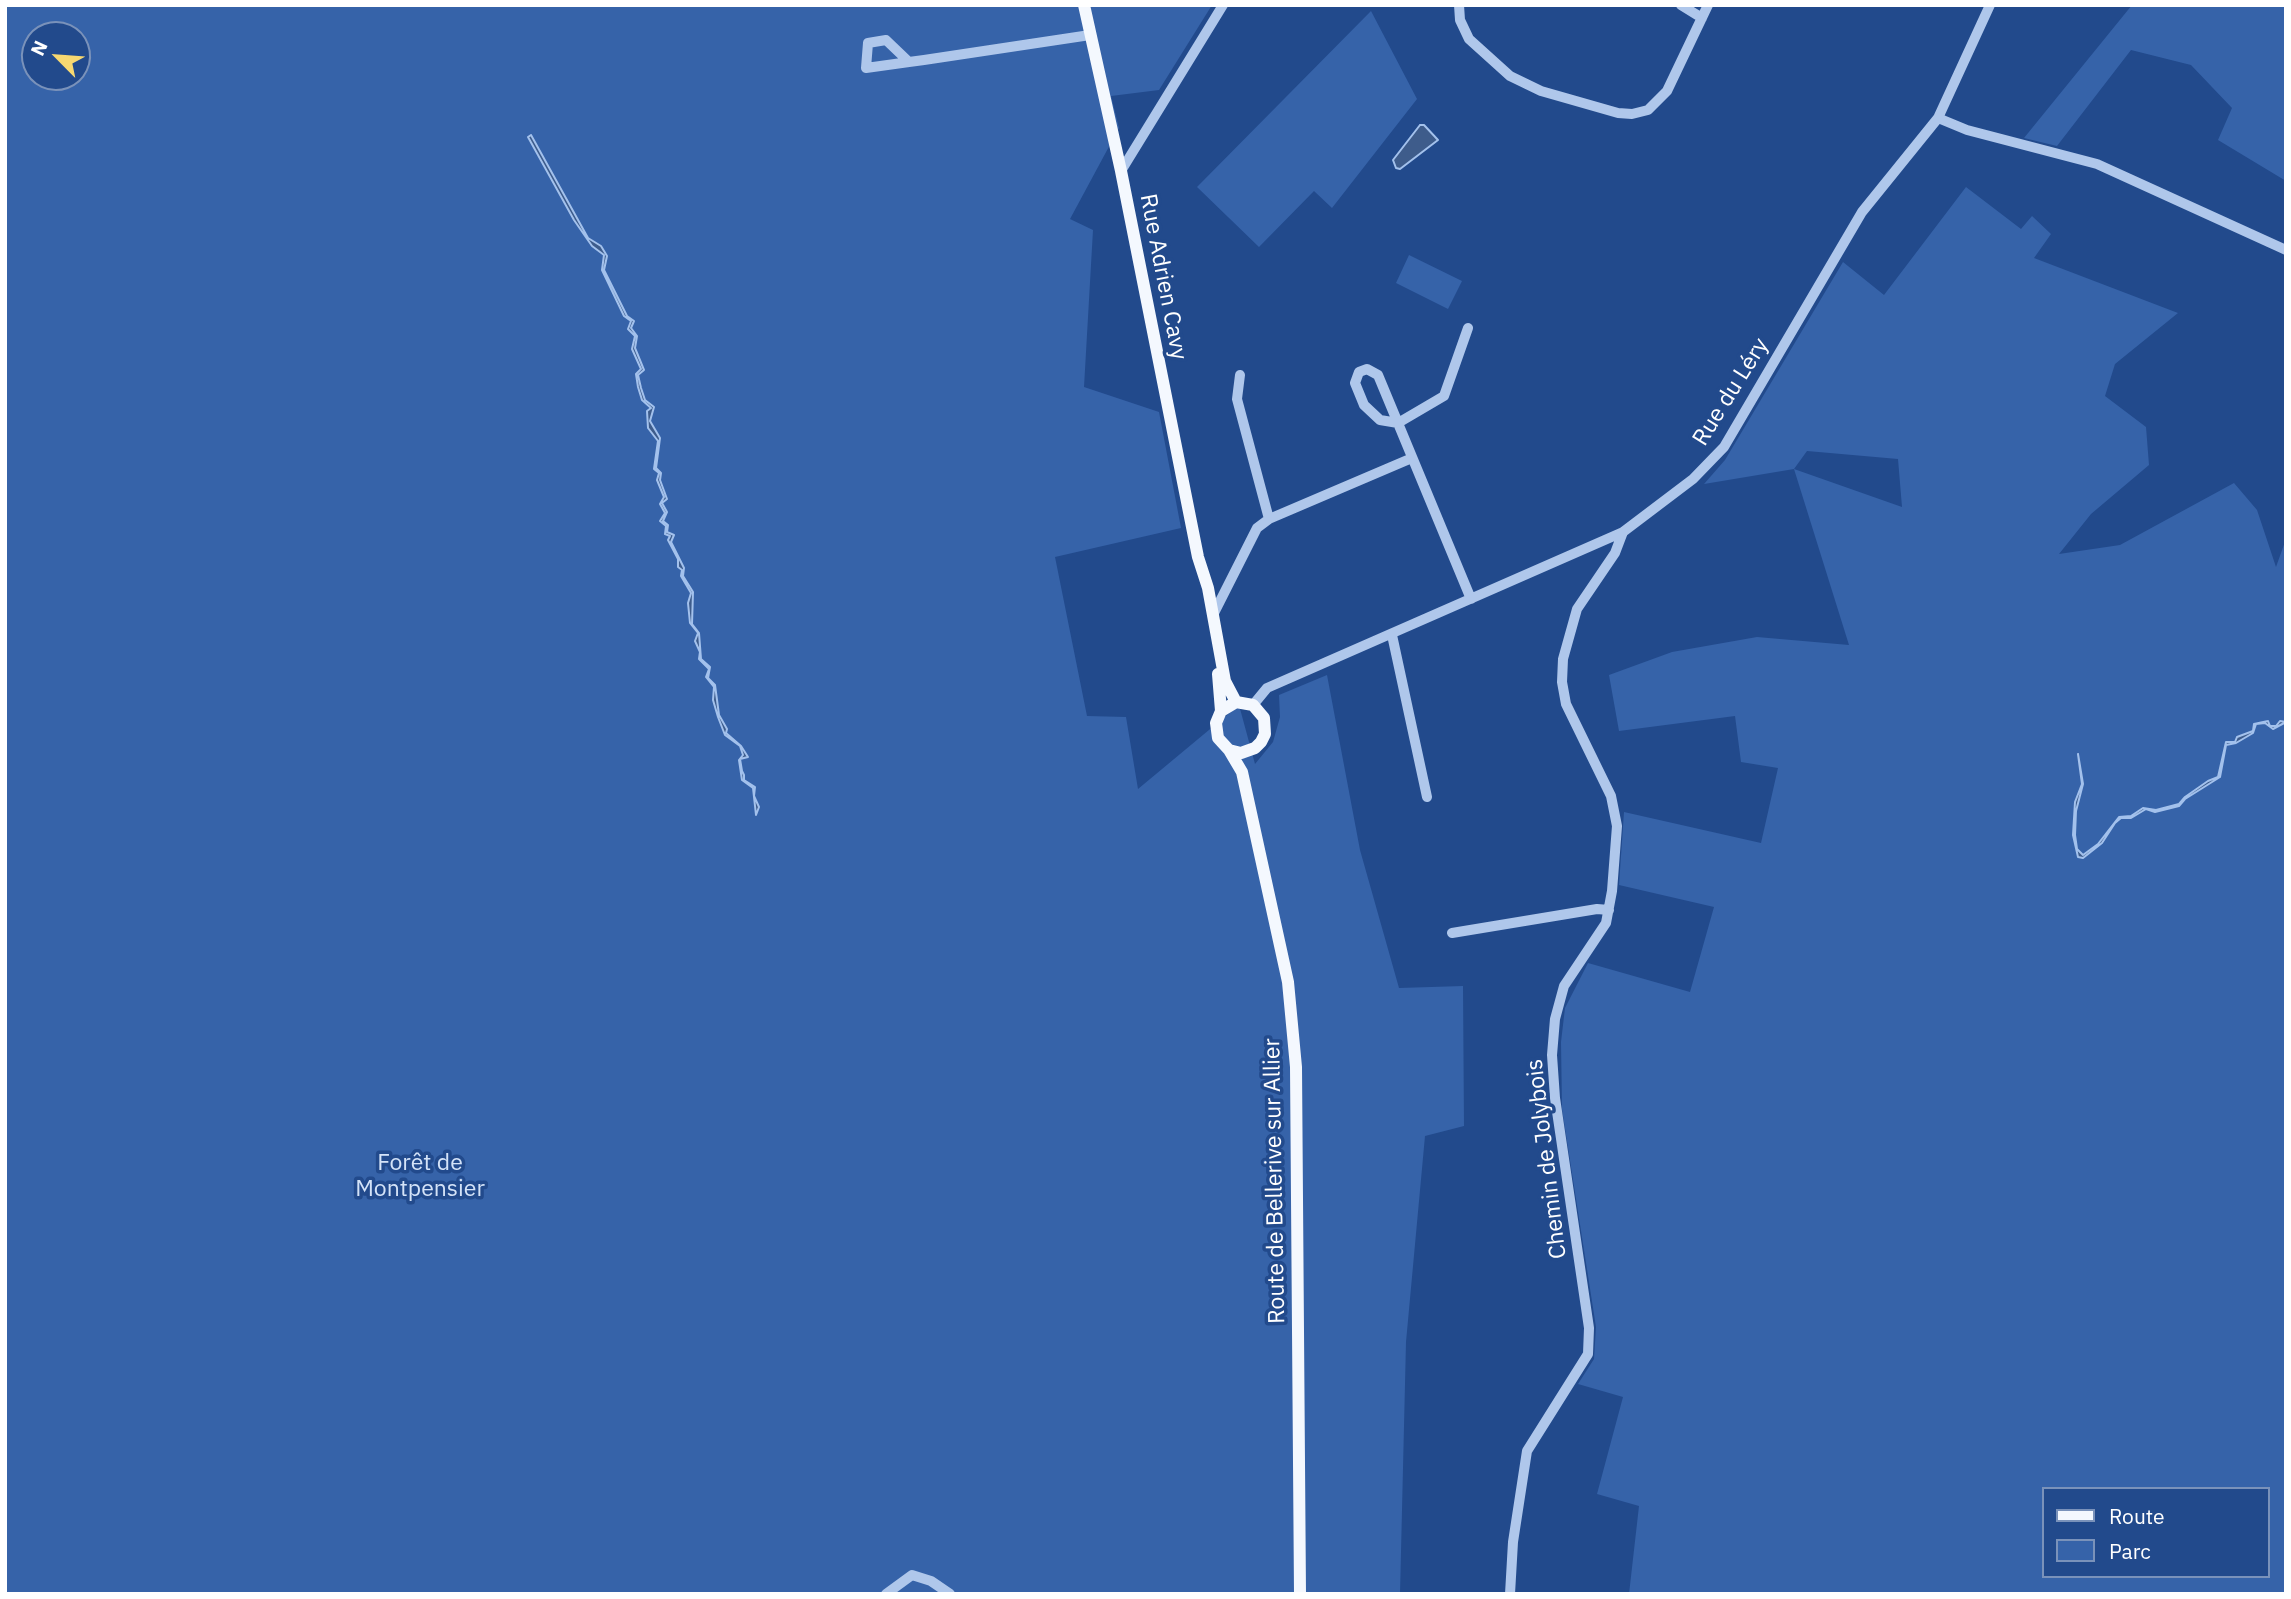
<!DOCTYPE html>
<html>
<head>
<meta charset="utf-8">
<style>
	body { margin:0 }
	#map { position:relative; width:2291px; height:1599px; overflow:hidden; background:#224a8c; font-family:"IBM Plex Sans",sans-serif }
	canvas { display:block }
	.frame { position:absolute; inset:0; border:7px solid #fff; pointer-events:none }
	.legend { position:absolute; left:2042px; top:1487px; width:228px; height:91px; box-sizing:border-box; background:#224a8c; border:2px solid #7a92ba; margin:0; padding:9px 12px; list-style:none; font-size:21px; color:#fff }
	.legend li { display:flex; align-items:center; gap:14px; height:35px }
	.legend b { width:35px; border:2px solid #7a92ba }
	.north { position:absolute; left:21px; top:21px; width:70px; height:70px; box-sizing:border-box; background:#224a8c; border:2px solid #7a92ba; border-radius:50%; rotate:295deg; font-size:19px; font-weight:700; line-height:28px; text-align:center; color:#fff }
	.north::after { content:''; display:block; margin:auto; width:24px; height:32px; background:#f7d871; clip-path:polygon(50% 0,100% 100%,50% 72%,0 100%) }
</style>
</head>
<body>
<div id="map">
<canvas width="2291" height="1599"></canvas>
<div class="frame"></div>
<ul class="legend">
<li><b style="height:9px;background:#f4f8fe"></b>Route</li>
<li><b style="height:19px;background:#3663a9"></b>Parc</li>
</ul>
<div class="north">N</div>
</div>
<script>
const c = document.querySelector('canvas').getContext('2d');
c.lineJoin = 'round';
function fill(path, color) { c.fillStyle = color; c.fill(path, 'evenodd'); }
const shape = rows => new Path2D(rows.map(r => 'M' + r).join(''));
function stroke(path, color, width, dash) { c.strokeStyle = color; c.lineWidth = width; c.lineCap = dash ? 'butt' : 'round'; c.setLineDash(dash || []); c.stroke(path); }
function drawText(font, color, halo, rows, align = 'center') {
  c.font = font + ' "IBM Plex Sans",sans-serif'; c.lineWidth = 7; c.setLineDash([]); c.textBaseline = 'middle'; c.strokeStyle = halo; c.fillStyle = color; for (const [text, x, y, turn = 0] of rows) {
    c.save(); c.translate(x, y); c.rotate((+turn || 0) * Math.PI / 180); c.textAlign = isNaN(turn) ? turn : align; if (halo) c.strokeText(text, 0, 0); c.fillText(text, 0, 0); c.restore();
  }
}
fill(shape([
	[5,5,1212,5,1159,90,1111,96,1119,128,1070,219,1093,230,1084,387,1159,412,1181,528,1055,557,1087,716,1126,717,1138,789,1239,705,1255,764,1273,742,1280,717,1279,695,1327,675,1360,850,1399,988,1463,986,1464,1126,1425,1136,1406,1342,1400,1594,5,1594],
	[35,35,77,35,77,77,35,77],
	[2132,5,2286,5,2286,181,2218,140,2232,108,2191,65,2131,50,2057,146,2024,138],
	[1371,11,1417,99,1332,208,1314,191,1259,247,1197,187],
	[1966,187,2021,229,2032,216,2051,234,2034,258,2178,313,2115,364,2105,396,2146,427,2149,465,2091,514,2059,554,2120,545,2234,483,2257,510,2276,567,2286,539,2286,1594,1629,1594,1639,1506,1597,1494,1623,1397,1578,1384,1594,1359,1596,1327,1562,1109,1561,1042,1565,1008,1588,963,1690,992,1714,907,1619,885,1624,812,1761,843,1778,768,1741,762,1735,716,1619,731,1609,675,1672,652,1757,637,1849,645,1794,469,1704,484,1725,460,1843,262,1884,295],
	[1807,451,1898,459,1902,507,1794,469],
	[2044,1489,2268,1489,2268,1576,2044,1576],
	[1409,255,1462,281,1448,309,1396,283]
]), '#3663a9');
const water = shape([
	[1420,125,1424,125,1438,140,1400,169,1396,168,1393,160,1420,125],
	[531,135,588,238,601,246,607,256,604,270,627,316,634,321,631,328,637,336,635,348,644,370,638,375,641,388,645,400,654,407,650,421,660,438,656,468,661,473,660,480,667,499,662,503,667,512,663,521,668,525,667,532,674,535,671,542,684,568,683,576,693,592,692,624,699,633,701,659,710,667,708,678,715,685,719,715,727,729,726,733,741,746,748,757,740,759,742,771,744,775,744,780,755,787,754,796,759,807,756,815,753,788,742,780,739,760,743,755,740,746,725,735,718,717,713,700,714,687,706,677,709,669,699,659,700,652,695,641,698,633,690,623,688,603,691,593,681,576,682,570,678,567,678,559,668,540,670,536,665,534,666,526,660,521,665,513,660,504,664,497,657,480,659,473,654,469,658,441,648,428,647,411,651,408,642,400,638,387,636,374,641,369,632,349,635,336,628,329,631,321,624,316,602,270,604,255,592,246,574,220,528,137,531,135],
	[2268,721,2270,726,2276,726,2280,721,2286,722,2273,729,2265,723,2256,724,2253,733,2236,743,2226,745,2220,777,2185,799,2179,806,2155,812,2146,809,2131,818,2121,818,2115,823,2102,843,2083,858,2078,857,2073,835,2075,802,2082,784,2078,754,2083,784,2076,811,2075,835,2077,849,2083,855,2098,844,2119,817,2131,816,2143,808,2156,810,2179,804,2185,797,2208,781,2218,777,2226,742,2235,742,2237,737,2253,731,2254,724,2268,721]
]);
fill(water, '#3e5c8b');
stroke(water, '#a3c1ec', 2);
stroke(shape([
	[1459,5,1460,20,1469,39,1510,76,1541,91,1618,113,1632,114,1648,110,1667,91,1708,5],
	[1681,5,1702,18],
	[909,62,886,40,868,43,866,68,909,62,924,60,1090,35],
	[1938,118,1967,130,2097,164,2286,250],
	[1121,171,1223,5],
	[1240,375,1237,399,1269,519],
	[1398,423,1380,420,1364,405,1355,383,1359,372,1367,369,1378,375,1471,599],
	[1398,423,1444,396,1468,328],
	[1213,615,1257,528,1269,519,1412,458],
	[1392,635,1427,797],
	[1253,705,1267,688,1623,532,1693,479,1724,447,1862,212,1938,118,1990,5],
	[1452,933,1597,909,1609,910],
	[886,1594,912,1575,931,1581,950,1594],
	[1510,1594,1513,1542,1527,1451,1588,1354,1589,1328,1555,1098,1552,1055,1555,1019,1564,986,1606,923,1612,891,1617,826,1611,796,1566,704,1562,682,1563,659,1577,609,1615,553,1623,532]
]), '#afc7eb', 10);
stroke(shape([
	[1084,5,1121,171,1198,557,1208,588,1225,681,1236,702],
	[1218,674,1221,711,1216,723,1218,738,1229,750,1241,753,1255,748,1261,742,1265,734,1264,718,1253,705,1236,702,1221,711],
	[1229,750,1242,772,1288,982,1296,1067,1300,1594]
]), '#f4f8fe', 12);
drawText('23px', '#fff', '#224a8c', [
	["Rue Adrien Cavy",1163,277,79],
	["Rue du Léry",1731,392,-58],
	["Chemin de Jolybois",1547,1159,-97],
	["Route de Bellerive sur Allier",1275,1181,-91]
]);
drawText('23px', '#d4e3f8', '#224a8c', [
	["Forêt de",420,1163],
	["Montpensier",420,1189]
]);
</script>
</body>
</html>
